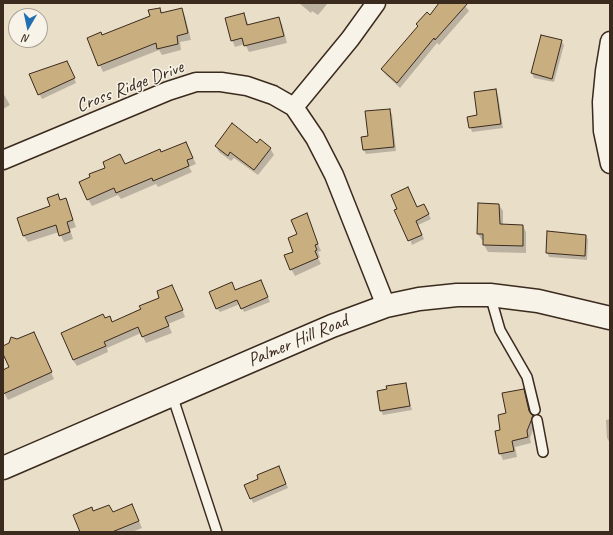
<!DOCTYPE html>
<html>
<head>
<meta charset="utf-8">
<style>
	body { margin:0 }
	#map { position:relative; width:613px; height:535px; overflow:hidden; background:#e9dec8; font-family:Caveat,sans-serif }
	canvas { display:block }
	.frame { position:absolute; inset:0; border:4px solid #3b2a1e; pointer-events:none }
	.north { position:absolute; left:8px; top:8px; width:40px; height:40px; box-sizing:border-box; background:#f7f3e8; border:1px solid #aca397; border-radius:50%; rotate:189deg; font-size:11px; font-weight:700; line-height:16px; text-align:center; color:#3b2a1e }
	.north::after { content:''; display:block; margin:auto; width:14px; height:18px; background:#1f6fb2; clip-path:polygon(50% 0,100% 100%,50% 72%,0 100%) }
</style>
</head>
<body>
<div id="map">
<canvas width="613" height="535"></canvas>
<div class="frame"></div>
<div class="north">N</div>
</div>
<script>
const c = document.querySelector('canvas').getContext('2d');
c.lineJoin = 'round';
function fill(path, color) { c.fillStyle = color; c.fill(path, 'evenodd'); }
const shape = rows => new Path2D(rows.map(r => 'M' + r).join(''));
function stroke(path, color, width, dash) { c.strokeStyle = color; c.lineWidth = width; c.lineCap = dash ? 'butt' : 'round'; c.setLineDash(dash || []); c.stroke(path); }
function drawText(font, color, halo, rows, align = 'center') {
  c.font = font + ' Caveat,sans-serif'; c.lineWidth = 3; c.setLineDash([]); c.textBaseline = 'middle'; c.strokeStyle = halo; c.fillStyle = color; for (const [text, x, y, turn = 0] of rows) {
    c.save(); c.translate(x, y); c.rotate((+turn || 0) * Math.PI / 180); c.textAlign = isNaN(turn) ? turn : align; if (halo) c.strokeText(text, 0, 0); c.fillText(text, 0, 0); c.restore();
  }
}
fill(shape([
	[299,3,328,3,318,15,312,11,311,13],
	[441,3,463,3,469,11,439,45,437,43,400,88,386,75,382,70],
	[160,9,163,14,182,9,185,16,191,40,180,42,181,50,162,55,159,50,103,72,88,39,102,36,151,16],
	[244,14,249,26,278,18,282,24,287,43,249,52,245,44,235,47,232,40],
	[542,36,561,41,564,45,554,82,534,78,532,73],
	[69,66,76,83,42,99,30,75],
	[496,90,498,95,503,128,472,132,468,118,478,116],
	[3,93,10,105,3,109],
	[389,110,392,114,396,151,366,154,364,150,369,137],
	[186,143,196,164,189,167,192,172,158,187,156,184,121,199,118,195,92,206,88,199,125,166,161,153],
	[257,144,270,148,274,155,258,175,234,158,231,161,219,152,216,146],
	[66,200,76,227,70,229,73,239,64,242,59,232,28,242,24,236,51,207],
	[499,205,503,211,503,225,523,226,526,232,526,253,488,252,484,245,484,240,482,240,478,234],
	[417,208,426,209,431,219,418,225,424,239,412,245,399,209],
	[306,215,321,251,318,252,320,257,318,258,321,264,295,276,291,269],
	[586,235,588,240,587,260,549,257,547,252],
	[263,285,270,302,244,312,240,304,220,312,217,308,235,292],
	[175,292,185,317,168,324,172,333,146,343,141,333,107,348,108,352,77,366,73,360,105,319,112,323],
	[37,340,54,379,8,400,3,391,3,371,10,368,3,352,3,347,17,341],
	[405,384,412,410,383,415,381,411],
	[523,390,527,396,532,416,536,423,530,438,531,443,515,447,517,457,503,460,500,453,502,431,507,414],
	[610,419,610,443,607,438,606,420],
	[281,472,288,488,253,503,251,498],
	[132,505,142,528,132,532,80,532,91,508,93,512,113,513]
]), '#0003');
const building = shape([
	[439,3,468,3,435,40,434,38,397,83,381,69,418,26,416,24,427,12,430,15,439,3],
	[160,8,161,13,182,8,188,33,177,36,178,44,157,49,156,43,98,66,87,38,101,32,102,35,150,16,148,10,160,8],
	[244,13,247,25,279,17,284,36,244,46,242,38,231,41,225,18,244,13],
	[541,35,562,40,552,79,531,73,541,35],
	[67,61,75,78,38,95,29,74,67,61],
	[496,89,501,124,469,128,467,117,477,115,474,92,496,89],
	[390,109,394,147,363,150,361,137,368,136,365,111,390,109],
	[232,123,257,143,260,139,271,148,254,170,230,152,228,156,215,146,232,123],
	[186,142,193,158,187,160,189,166,153,181,152,178,116,193,114,188,87,200,79,182,90,177,89,174,105,168,103,162,120,154,125,164,160,149,161,152,186,142],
	[408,187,417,207,424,204,429,214,416,221,422,235,408,241,394,210,397,209,391,195,408,187],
	[58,194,60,200,66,198,73,220,67,222,70,232,59,236,56,225,23,236,17,218,50,206,47,198,58,194],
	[478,203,499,204,500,224,523,225,523,246,483,245,483,234,477,234,478,203],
	[307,213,318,244,315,245,317,250,315,251,318,258,290,270,284,255,293,252,288,238,297,234,291,220,307,213],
	[547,231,586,235,585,256,546,253,547,231],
	[261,280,268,297,241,309,237,300,216,309,209,292,232,282,235,290,261,280],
	[172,285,183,310,165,317,169,326,142,337,138,327,104,342,106,346,73,360,61,333,103,314,105,318,110,316,112,322,141,309,139,306,159,298,157,291,172,285],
	[34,332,52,372,3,394,3,370,9,367,3,354,3,346,9,343,11,337,17,339,34,332],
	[406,383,410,406,380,411,377,391,387,389,386,386,406,383],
	[524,389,529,411,533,416,527,431,528,437,512,441,514,451,499,454,495,431,500,430,498,415,506,413,502,393,524,389],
	[279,466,286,484,250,499,244,485,258,479,257,475,279,466],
	[132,504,139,521,112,532,80,532,73,515,92,507,93,511,109,505,113,512,132,504]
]);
fill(building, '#c9ae7f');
stroke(building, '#3b2a1e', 1);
const service = shape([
	[490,295,500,330,527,377,535,410],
	[172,395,217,532],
	[537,420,543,452]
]);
const minor = shape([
	[610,41,605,71,602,102,603,131,610,164],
	[294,107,350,39,376,3],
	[3,160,168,91,196,82,221,82,247,86,273,95,294,107,315,138,334,175,386,306]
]);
const secondary = shape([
	[3,468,332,326,386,306,419,299,457,295,490,295,538,301,610,318]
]);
stroke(service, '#3b2a1e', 12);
stroke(minor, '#3b2a1e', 21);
stroke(secondary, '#3b2a1e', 25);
stroke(service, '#f7f3e8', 9);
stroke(minor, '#f7f3e8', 18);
stroke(secondary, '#f7f3e8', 22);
drawText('19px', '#3b2a1e', '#f7f3e8', [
	["Cross Ridge Drive",130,87,-21],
	["Palmer Hill Road",298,341,-23]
]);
</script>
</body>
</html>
